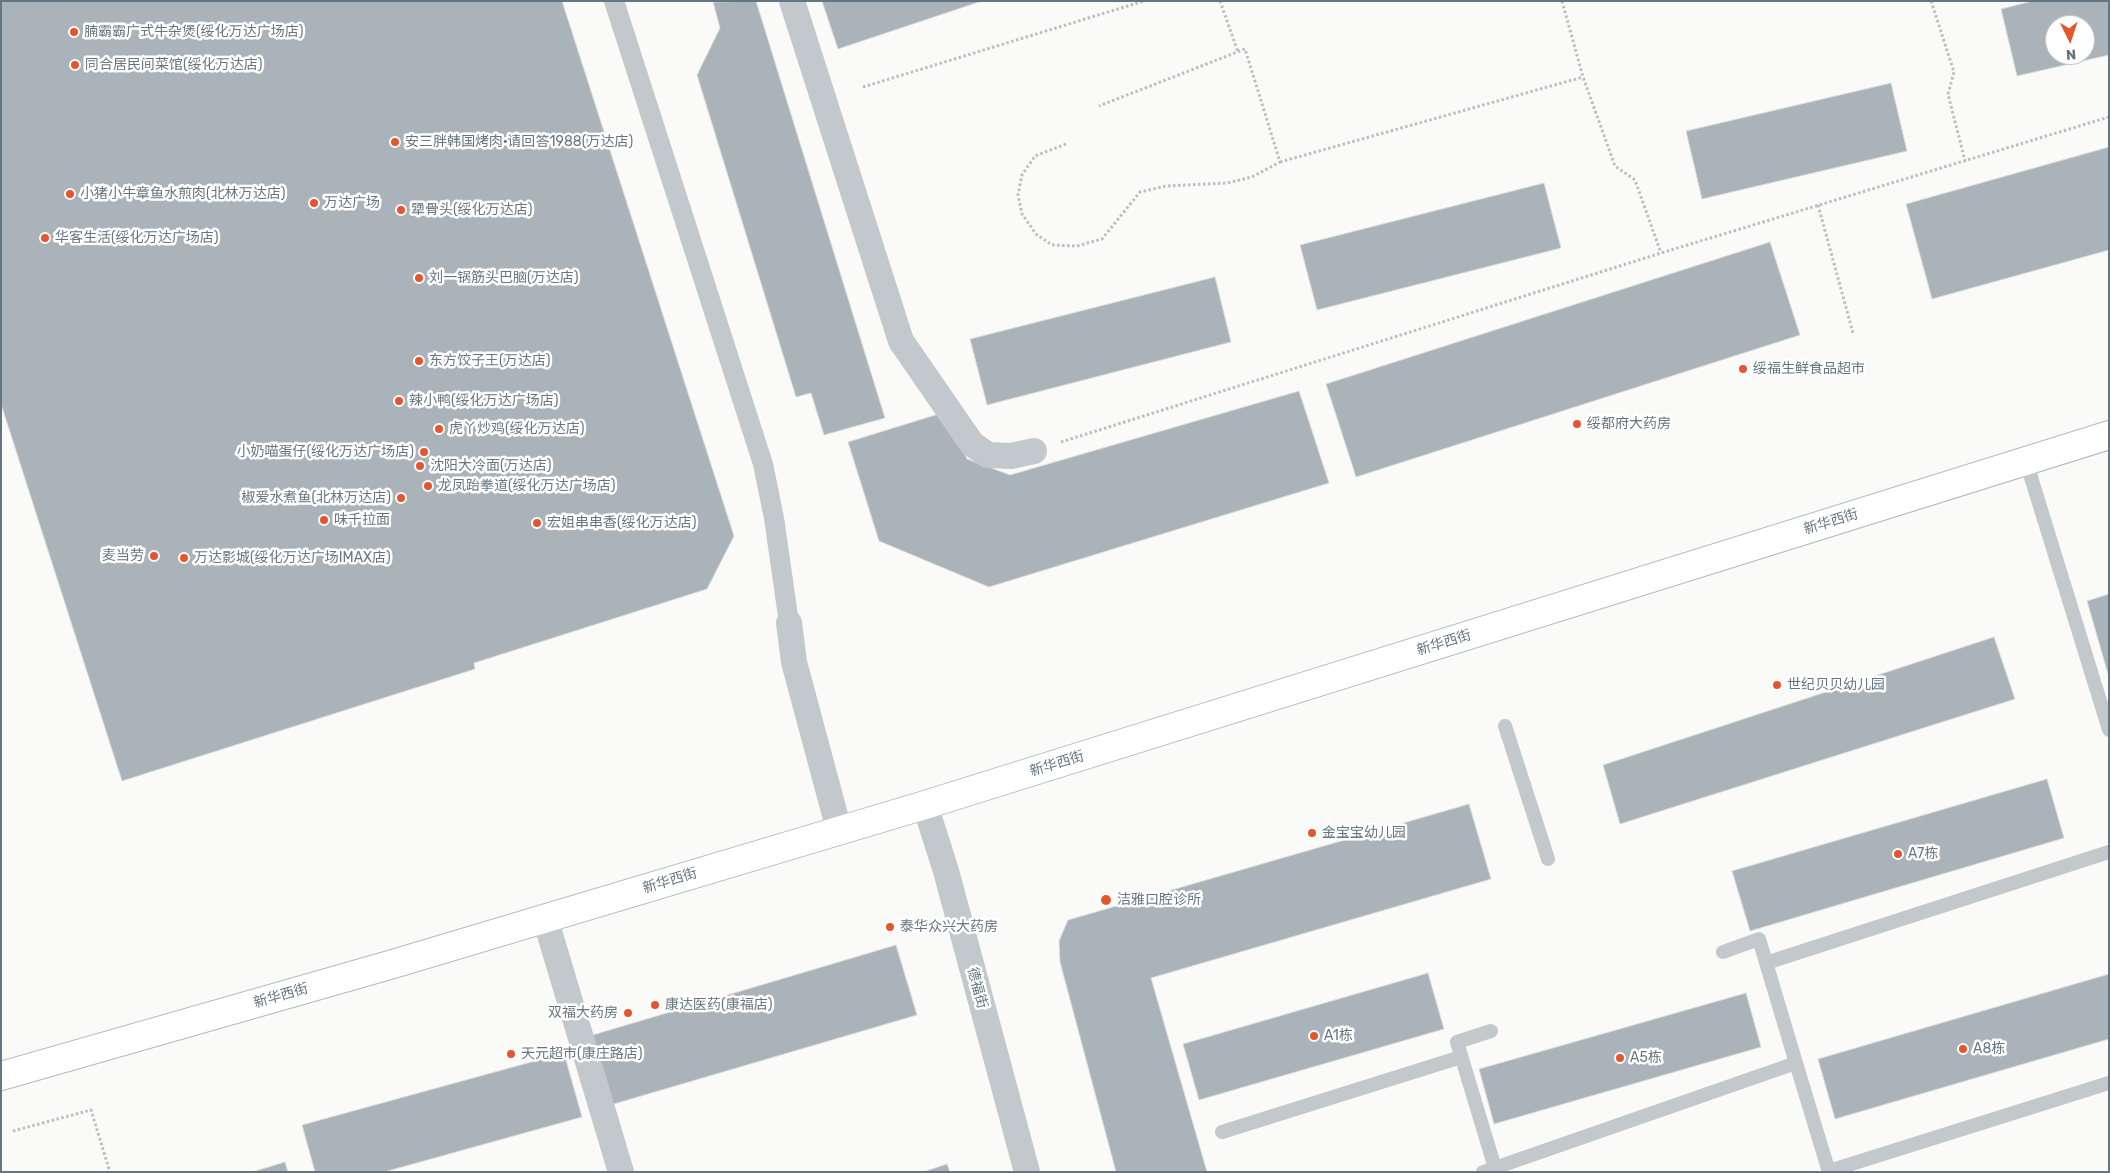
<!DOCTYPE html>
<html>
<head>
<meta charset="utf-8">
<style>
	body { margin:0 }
	#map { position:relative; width:2110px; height:1173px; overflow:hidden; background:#fafaf8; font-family:Rubik,sans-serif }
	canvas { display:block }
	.frame { position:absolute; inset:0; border:2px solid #657683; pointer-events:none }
	.north { position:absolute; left:2045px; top:15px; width:50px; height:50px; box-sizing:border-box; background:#fff; border:1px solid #c1c8cd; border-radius:50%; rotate:176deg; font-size:14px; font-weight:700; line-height:20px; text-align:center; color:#657683 }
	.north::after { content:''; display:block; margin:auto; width:18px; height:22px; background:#e4572e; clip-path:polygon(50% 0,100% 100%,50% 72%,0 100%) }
</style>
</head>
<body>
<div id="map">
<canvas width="2110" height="1173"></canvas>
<div class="frame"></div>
<div class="north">N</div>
</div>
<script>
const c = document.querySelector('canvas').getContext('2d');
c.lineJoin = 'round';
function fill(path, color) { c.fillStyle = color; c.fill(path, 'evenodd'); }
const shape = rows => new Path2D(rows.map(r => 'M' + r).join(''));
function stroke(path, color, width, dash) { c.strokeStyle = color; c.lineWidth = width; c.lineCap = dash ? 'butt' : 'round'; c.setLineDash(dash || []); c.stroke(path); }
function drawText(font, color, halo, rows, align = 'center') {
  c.font = font + ' Rubik,"Noto Sans SC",sans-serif'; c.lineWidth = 5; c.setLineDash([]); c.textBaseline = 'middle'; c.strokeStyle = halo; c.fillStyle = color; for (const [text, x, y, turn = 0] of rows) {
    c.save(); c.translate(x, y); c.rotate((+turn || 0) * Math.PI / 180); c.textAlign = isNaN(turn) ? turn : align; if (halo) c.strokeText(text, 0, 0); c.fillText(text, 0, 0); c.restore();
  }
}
const building = shape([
	[1,1,562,1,734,536,707,589,474,663,475,669,122,781,1,404,1,1],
	[756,1,885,418,824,435,811,393,796,397,697,75,720,28,713,2,756,1],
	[822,1,982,1,838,49,822,1],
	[2033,1,2109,1,2109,55,2017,76,2001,9,2033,1],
	[2055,25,2085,25,2085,55,2055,55,2055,25],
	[1891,83,1907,151,1702,199,1686,131,1891,83],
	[2109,147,2109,250,1932,299,1906,204,2109,147],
	[1544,183,1561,248,1317,310,1300,245,1544,183],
	[1770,242,1800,335,1356,477,1326,384,1770,242],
	[1215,277,1231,342,987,405,970,339,1215,277],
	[1299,391,1329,483,989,587,879,541,848,442,945,412,967,459,1010,475,1299,391],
	[2109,594,2109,674,2108,674,2087,601,2109,594],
	[1994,637,2015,699,1620,824,1603,765,1994,637],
	[2047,779,2064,838,1750,931,1732,871,2047,779],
	[1469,804,1491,879,1151,978,1207,1172,1116,1172,1060,962,1059,941,1068,920,1469,804],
	[896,945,917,1015,607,1106,586,1037,896,945],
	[1428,973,1444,1029,1199,1100,1183,1044,1428,973],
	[2109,974,2109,1039,1835,1119,1818,1059,2109,974],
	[1746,993,1761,1047,1494,1124,1479,1069,1746,993],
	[564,1053,582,1117,384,1172,315,1172,302,1125,564,1053],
	[285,1162,288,1172,252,1172,285,1162],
	[947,1164,950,1172,923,1172,947,1164]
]);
fill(building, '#aab3b9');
stroke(building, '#dcdcda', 1);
const secondary = shape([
	[1,1076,393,964,925,805,2109,435]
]);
stroke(secondary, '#b3babf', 30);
stroke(shape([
	[1220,1,1238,52],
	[1562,1,1583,77,1615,166,1635,180,1661,253],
	[1931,1,1954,72,1948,94,1965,161],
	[863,87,1144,1],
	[1066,144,1035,156,1022,175,1018,195,1022,214,1036,234,1052,245,1077,246,1102,239,1140,192,1166,186,1227,183,1252,177,1280,162,1245,49,1099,106],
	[1280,162,1583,77],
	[1818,205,1853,333],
	[1061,442,1661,253,2109,117],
	[13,1131,91,1110,109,1169]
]), '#bbbfc2', 3, [2.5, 2.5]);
stroke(shape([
	[2026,461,2109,730],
	[1505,726,1548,859],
	[1723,952,1759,939,1796,1063],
	[1766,963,2109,852],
	[1491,1031,1457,1042,1495,1168],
	[1222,1132,1461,1057],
	[1829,1171,2109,1083],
	[1483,1172,1796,1063,1829,1172]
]), '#c3c8cc', 14);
stroke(shape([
	[614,1,763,464,774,518,789,623]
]), '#c3c8cc', 20);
stroke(shape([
	[792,1,901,341,972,444,988,455,1011,456,1034,451],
	[789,623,794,662,839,830],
	[925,805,946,871,1027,1172],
	[545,918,621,1172]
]), '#c3c8cc', 26);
stroke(secondary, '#fff', 28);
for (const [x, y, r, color] of [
	[74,32,5,"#e4572e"],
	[75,65,5,"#e4572e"],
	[395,142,5,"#e4572e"],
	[70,194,5,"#e4572e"],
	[314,203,5,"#e4572e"],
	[401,210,5,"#e4572e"],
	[45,238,5,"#e4572e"],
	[419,278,5,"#e4572e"],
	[419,361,5,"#e4572e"],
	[1743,369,5,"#e4572e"],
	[399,401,5,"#e4572e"],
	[1577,424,5,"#e4572e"],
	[439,429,5,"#e4572e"],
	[424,452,5,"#e4572e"],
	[420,466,5,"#e4572e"],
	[428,486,5,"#e4572e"],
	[401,498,5,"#e4572e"],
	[324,520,5,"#e4572e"],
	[537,523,5,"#e4572e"],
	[154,556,5,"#e4572e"],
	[184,558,5,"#e4572e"],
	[1777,685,5,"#e4572e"],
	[1312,833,5,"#e4572e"],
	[1898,854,5,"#e4572e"],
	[1106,900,6,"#e4572e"],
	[890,927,5,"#e4572e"],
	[655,1005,5,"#e4572e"],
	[628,1013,5,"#e4572e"],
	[1314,1036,5,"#e4572e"],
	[1963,1049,5,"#e4572e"],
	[511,1054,5,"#e4572e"],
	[1620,1058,5,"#e4572e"]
]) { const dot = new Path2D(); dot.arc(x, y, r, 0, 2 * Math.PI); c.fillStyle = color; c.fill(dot); stroke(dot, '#fff', 2); }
drawText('14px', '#657683', '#fff', [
	["腩霸霸广式牛杂煲(绥化万达广场店)",84,32],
	["同合居民间菜馆(绥化万达店)",85,65],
	["安三胖韩国烤肉·请回答1988(万达店)",405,142],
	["小猪小牛章鱼水煎肉(北林万达店)",80,194],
	["万达广场",324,203],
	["犟骨头(绥化万达店)",411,210],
	["华客生活(绥化万达广场店)",55,238],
	["刘一锅筋头巴脑(万达店)",429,278],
	["东方饺子王(万达店)",429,361],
	["绥福生鲜食品超市",1753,369],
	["辣小鸭(绥化万达广场店)",409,401],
	["绥都府大药房",1587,424],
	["虎丫炒鸡(绥化万达店)",449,429],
	["小奶喵蛋仔(绥化万达广场店)",414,452,"right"],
	["沈阳大冷面(万达店)",430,466],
	["龙凤跆拳道(绥化万达广场店)",438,486],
	["椒爱水煮鱼(北林万达店)",391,498,"right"],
	["味千拉面",334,520],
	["宏姐串串香(绥化万达店)",547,523],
	["麦当劳",144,556,"right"],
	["万达影城(绥化万达广场IMAX店)",194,558],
	["世纪贝贝幼儿园",1787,685],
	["金宝宝幼儿园",1322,833],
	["A7栋",1908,854],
	["洁雅口腔诊所",1117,900],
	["泰华众兴大药房",900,927],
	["康达医药(康福店)",665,1005],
	["双福大药房",618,1013,"right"],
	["A1栋",1324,1036],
	["A8栋",1973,1049],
	["天元超市(康庄路店)",521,1054],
	["A5栋",1630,1058]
], 'left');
drawText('14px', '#657683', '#fff', [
	["新华西街",1831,522,-17],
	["新华西街",1444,643,-17],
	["新华西街",1057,764,-17],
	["新华西街",670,881,-17],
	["德福街",977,988,75],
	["新华西街",281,996,-16]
]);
</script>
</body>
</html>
